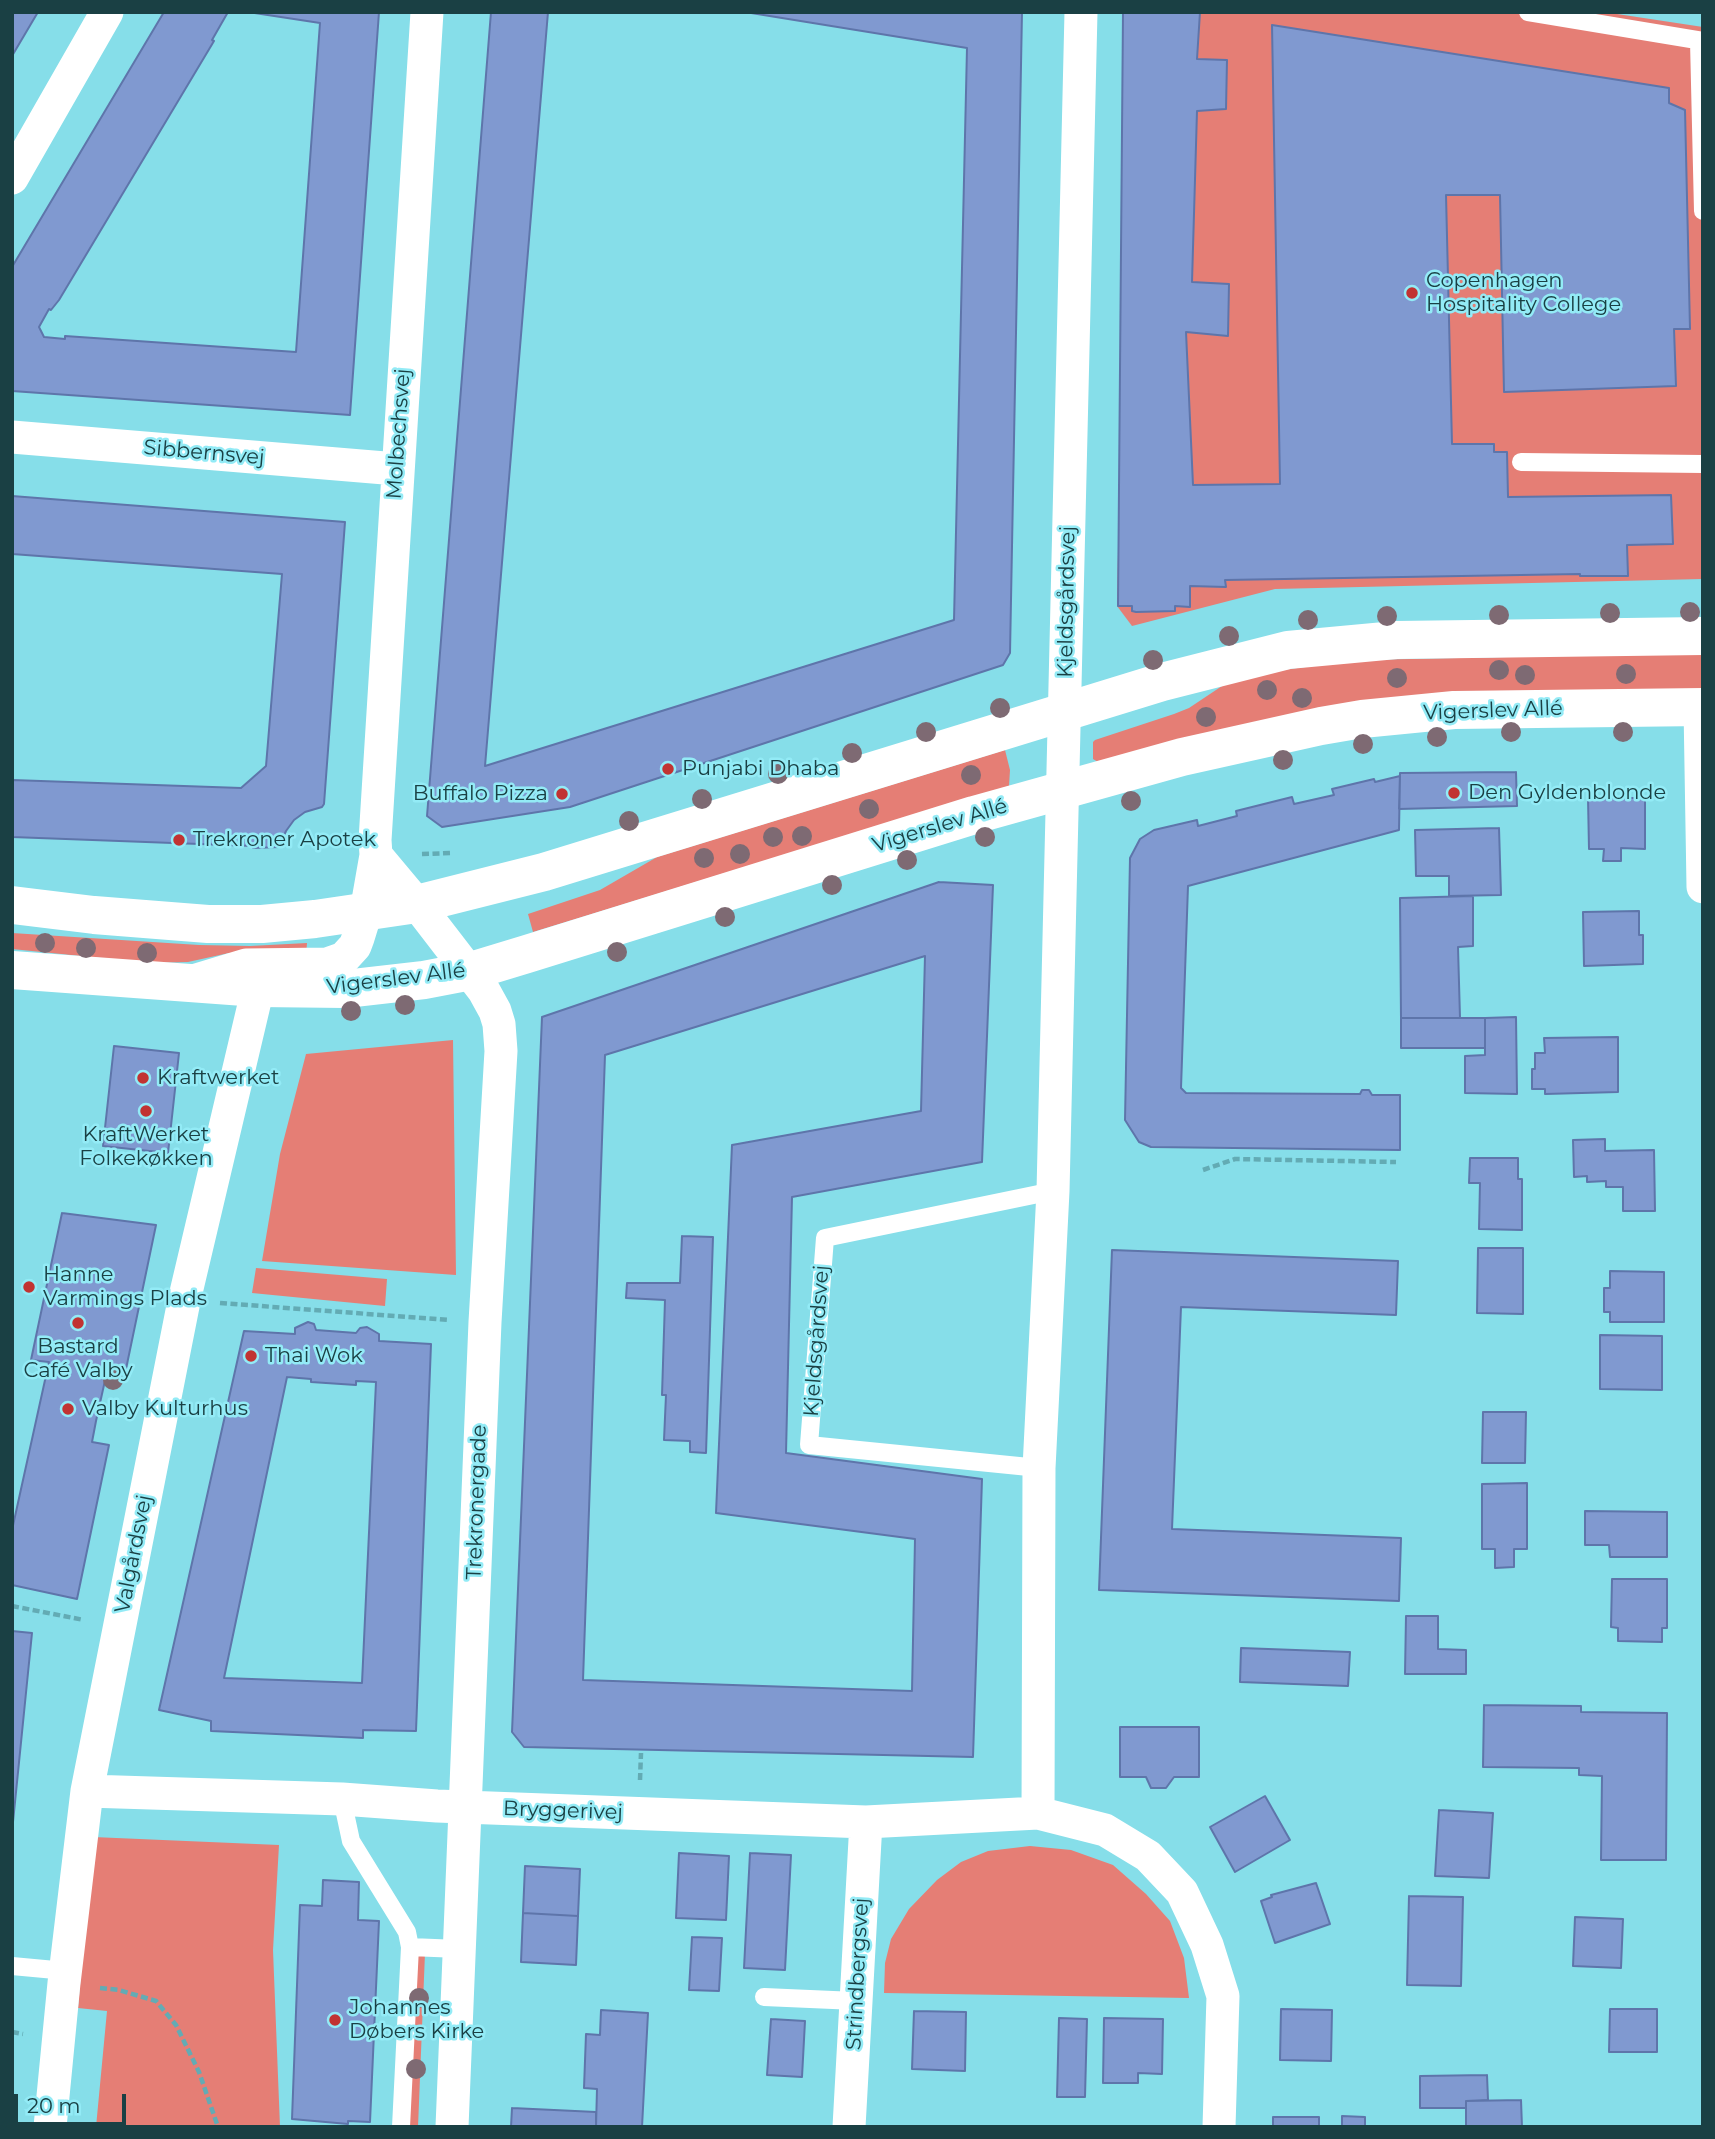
<!DOCTYPE html>
<html>
<head>
<meta charset="utf-8">
<style>
	body { margin:0 }
	#map { position:relative; width:1715px; height:2139px; overflow:hidden; background:#86dee9; font-family:Montserrat,sans-serif }
	canvas { display:block }
	.frame { position:absolute; inset:0; border:14px solid #1a4044; pointer-events:none }
	.scale { position:absolute; left:14px; top:2094px; width:112px; height:32px; box-sizing:border-box; border:4px solid #1a4044; border-top:0; padding-left:9px; font-size:21px; line-height:24px; white-space:nowrap; color:#1a4044; -webkit-text-stroke:5px #93ebf6; paint-order:stroke }
</style>
</head>
<body>
<div id="map">
<canvas width="1715" height="2139"></canvas>
<div class="frame"></div>
<div class="scale">20 m</div>
</div>
<script>
const c = document.querySelector('canvas').getContext('2d');
c.lineJoin = 'round';
function fill(path, color) { c.fillStyle = color; c.fill(path, 'evenodd'); }
const shape = rows => new Path2D(rows.map(r => 'M' + r).join(''));
function stroke(path, color, width, dash) { c.strokeStyle = color; c.lineWidth = width; c.lineCap = dash ? 'butt' : 'round'; c.setLineDash(dash || []); c.stroke(path); }
function drawText(font, color, halo, rows, align = 'center') {
  c.font = font + ' Montserrat,sans-serif'; c.lineWidth = 5; c.setLineDash([]); c.textBaseline = 'middle'; c.strokeStyle = halo; c.fillStyle = color; for (const [text, x, y, turn = 0] of rows) {
    c.save(); c.translate(x, y); c.rotate((+turn || 0) * Math.PI / 180); c.textAlign = isNaN(turn) ? turn : align; if (halo) c.strokeText(text, 0, 0); c.fillText(text, 0, 0); c.restore();
  }
}
fill(shape([
	[1128,12,1604,12,1703,27,1703,579,1275,589,1132,626,1117,606],
	[1703,653,1703,689,1098,762,1093,759,1093,742,1095,740,1174,714,1189,708,1225,684,1258,673,1361,660],
	[1005,750,1010,770,1009,786,533,932,528,914,600,890,657,857],
	[12,933,199,945,250,946,307,943,306,956,229,953,188,962,150,963,12,949],
	[453,1040,456,1275,262,1261,280,1154,306,1054],
	[256,1268,387,1279,385,1306,252,1293],
	[93,1837,279,1845,273,1950,280,2127,96,2127,107,2011,78,2008],
	[1030,1846,1071,1850,1113,1865,1146,1894,1170,1921,1184,1958,1189,1998,884,1993,885,1963,891,1939,909,1909,937,1880,961,1862,988,1851],
	[417,1953,425,1953,418,2127,409,2127]
]), '#e57e75');
const building = shape([
	[12,12,38,12,12,56,12,12],
	[164,12,228,12,212,40,214,41,59,300,51,310,49,309,39,327,44,337,65,339,65,336,296,352,320,23,248,12,379,12,350,415,12,391,12,267,164,12],
	[491,12,548,12,485,766,954,620,967,48,745,12,1022,12,1010,653,1003,665,570,807,442,827,427,816,491,12],
	[1123,12,1200,12,1197,59,1227,60,1226,109,1197,111,1192,282,1229,284,1228,336,1186,332,1193,485,1280,484,1272,25,1669,88,1669,103,1685,110,1690,329,1674,329,1676,386,1504,392,1500,195,1446,195,1452,444,1494,444,1494,452,1507,452,1508,497,1671,495,1673,544,1627,545,1628,576,1580,576,1580,574,1225,580,1226,587,1190,586,1190,607,1175,606,1175,611,1136,612,1132,611,1132,606,1118,606,1123,12],
	[12,496,345,522,324,804,322,807,305,812,294,820,286,831,279,847,253,848,253,846,12,837,12,780,241,788,266,766,282,574,12,554,12,496],
	[1516,772,1517,806,1399,809,1400,773,1516,772],
	[1400,776,1399,830,1188,886,1181,1088,1186,1093,1360,1094,1362,1090,1369,1090,1372,1095,1400,1095,1400,1150,1151,1147,1139,1142,1125,1120,1130,858,1140,839,1154,830,1197,820,1198,826,1237,816,1236,811,1292,797,1294,804,1334,795,1332,789,1374,779,1375,782,1400,776],
	[1588,798,1645,798,1645,849,1621,848,1621,861,1603,861,1604,849,1589,849,1588,798],
	[1499,828,1501,895,1449,896,1449,876,1416,876,1415,830,1499,828],
	[939,882,993,885,982,1162,792,1197,786,1453,982,1479,973,1757,524,1747,512,1732,542,1017,939,882],
	[925,956,921,1111,732,1145,716,1513,915,1539,912,1691,583,1680,605,1055,925,956],
	[1473,896,1473,946,1458,947,1460,1018,1401,1018,1400,898,1473,896],
	[1639,911,1639,935,1643,935,1643,964,1584,966,1583,912,1639,911],
	[1516,1017,1517,1094,1465,1093,1465,1056,1485,1055,1485,1018,1516,1017],
	[1401,1018,1485,1018,1485,1048,1401,1048,1401,1018],
	[1618,1037,1618,1092,1545,1094,1545,1089,1532,1089,1532,1069,1535,1069,1535,1053,1545,1053,1544,1038,1618,1037],
	[114,1046,179,1053,168,1153,103,1146,114,1046],
	[1605,1139,1605,1151,1654,1150,1655,1211,1623,1211,1623,1187,1606,1187,1606,1181,1587,1182,1587,1176,1574,1177,1573,1140,1605,1139],
	[1470,1158,1518,1158,1518,1179,1522,1179,1522,1230,1479,1229,1480,1183,1469,1183,1470,1158],
	[62,1213,156,1225,126,1369,108,1367,96,1421,92,1442,109,1445,77,1599,12,1585,12,1530,49,1362,31,1360,62,1213],
	[682,1236,713,1237,706,1453,690,1452,690,1441,664,1440,666,1395,662,1395,665,1300,626,1298,627,1283,680,1283,682,1236],
	[1478,1248,1523,1248,1523,1314,1477,1313,1478,1248],
	[1112,1250,1398,1261,1396,1315,1181,1307,1172,1529,1401,1538,1399,1601,1099,1590,1112,1250],
	[1610,1271,1664,1272,1664,1322,1610,1322,1610,1312,1604,1312,1604,1288,1610,1288,1610,1271],
	[308,1322,314,1324,316,1330,356,1333,360,1328,367,1327,379,1334,379,1341,431,1344,416,1731,363,1730,363,1738,211,1731,211,1721,159,1710,244,1331,295,1334,295,1328,308,1322],
	[287,1377,311,1379,311,1382,356,1385,356,1381,376,1382,362,1683,224,1678,287,1377],
	[1600,1335,1662,1336,1662,1390,1600,1389,1600,1335],
	[1483,1412,1526,1412,1525,1463,1482,1463,1483,1412],
	[1527,1483,1527,1549,1514,1549,1514,1567,1495,1568,1495,1549,1482,1549,1482,1484,1527,1483],
	[1585,1511,1667,1512,1667,1557,1610,1557,1609,1545,1585,1545,1585,1511],
	[1612,1579,1667,1579,1667,1628,1662,1628,1662,1642,1618,1641,1618,1628,1611,1627,1612,1579],
	[1406,1616,1438,1616,1438,1649,1466,1650,1466,1674,1405,1674,1406,1616],
	[12,1631,32,1633,12,1832,12,1631],
	[1241,1648,1350,1652,1348,1686,1240,1682,1241,1648],
	[1484,1705,1581,1706,1581,1712,1667,1713,1666,1860,1601,1860,1602,1776,1579,1775,1579,1768,1483,1767,1484,1705],
	[1120,1727,1199,1727,1199,1777,1174,1777,1166,1788,1151,1788,1146,1777,1120,1777,1120,1727],
	[1265,1796,1290,1840,1235,1872,1210,1827,1265,1796],
	[1439,1810,1493,1813,1489,1878,1435,1876,1439,1810],
	[679,1853,729,1856,726,1920,676,1918,679,1853],
	[750,1853,791,1855,785,1970,744,1968,750,1853],
	[525,1866,580,1869,578,1916,523,1913,525,1866],
	[323,1880,359,1882,358,1920,379,1921,370,2122,348,2121,348,2124,292,2119,300,1905,322,1906,323,1880],
	[1316,1883,1330,1924,1275,1943,1261,1901,1272,1897,1271,1895,1316,1883],
	[1409,1896,1463,1897,1461,1986,1407,1985,1409,1896],
	[523,1913,578,1916,576,1965,521,1962,523,1913],
	[1575,1917,1623,1919,1621,1968,1573,1966,1575,1917],
	[692,1937,722,1938,719,1991,689,1990,692,1937],
	[1281,2009,1332,2010,1331,2061,1280,2060,1281,2009],
	[1610,2009,1657,2009,1657,2052,1609,2052,1610,2009],
	[601,2010,648,2013,642,2127,596,2127,597,2089,584,2088,586,2034,600,2035,601,2010],
	[914,2011,966,2012,965,2071,912,2069,914,2011],
	[1059,2018,1087,2019,1085,2097,1057,2097,1059,2018],
	[1104,2018,1163,2019,1162,2074,1138,2073,1138,2083,1103,2083,1104,2018],
	[771,2019,805,2021,802,2077,767,2075,771,2019],
	[1487,2075,1488,2100,1466,2101,1466,2108,1420,2108,1420,2076,1487,2075],
	[1521,2100,1522,2127,1466,2127,1466,2101,1521,2100],
	[512,2108,596,2112,596,2127,511,2127,512,2108],
	[1342,2116,1365,2117,1365,2127,1342,2127,1342,2116],
	[1273,2117,1319,2117,1319,2127,1273,2127,1273,2117]
]);
fill(building, '#8099d0');
stroke(building, '#5e75aa', 2);
stroke(shape([
	[422,854,451,853],
	[1203,1170,1235,1159,1396,1162],
	[220,1303,449,1320],
	[12,1606,84,1620],
	[640,1780,641,1753],
	[100,1988,119,1990,156,2001,176,2025,199,2072,218,2127],
	[12,2032,23,2034]
]), '#63abb4', 4.5, [7, 3.5]);
stroke(shape([
	[1528,12,1703,41],
	[1699,41,1703,211],
	[1521,462,1703,464],
	[1039,1468,809,1445,825,1238,1053,1191],
	[342,1799,351,1841,407,1932,410,1947,459,1949],
	[12,1966,66,1971],
	[764,1997,856,2001],
	[401,2127,410,1947]
]), '#fff', 18);
stroke(shape([
	[427,12,375,840,376,855,417,904,484,991,495,1011,499,1024,501,1051,485,1322,452,2127],
	[12,178,107,12],
	[12,437,397,469],
	[1700,707,1703,887],
	[193,981,246,965,327,964,344,958,355,946,358,938,366,912,376,855],
	[87,1791,342,1799,437,1806,866,1822,1038,1813,1105,1830,1148,1856,1182,1892,1207,1945,1223,1996,1219,2127],
	[1038,1813,1039,1468,1053,1191,1081,12],
	[50,2127,64,1983,87,1791,184,1301,258,988],
	[849,2127,866,1822]
]), '#fff', 33);
stroke(shape([
	[12,905,94,915,208,924,262,924,315,919,417,904,544,872,1162,682,1288,650,1396,640,1703,636],
	[12,970,258,988,345,989,424,980,471,971,527,954,974,815,1182,757,1321,726,1362,719,1454,710,1703,707]
]), '#fff', 38);
c.fillStyle = '#7e6a73';
for (const [x, y] of [
	[1690,612],
	[1610,613],
	[1499,615],
	[1387,616],
	[1308,620],
	[1229,636],
	[1153,660],
	[1499,670],
	[1626,674],
	[1525,675],
	[1397,678],
	[1267,690],
	[1302,698],
	[1000,708],
	[1206,717],
	[926,732],
	[1511,732],
	[1623,732],
	[1437,737],
	[1363,744],
	[852,753],
	[1283,760],
	[778,774],
	[971,775],
	[702,799],
	[1131,801],
	[869,809],
	[629,821],
	[802,836],
	[773,837],
	[985,837],
	[740,854],
	[704,858],
	[907,860],
	[832,885],
	[725,917],
	[45,943],
	[86,948],
	[617,952],
	[147,953],
	[405,1005],
	[351,1011],
	[113,1380],
	[419,1998],
	[416,2069]
]) { c.beginPath(); c.arc(x, y, 10, 0, 2 * Math.PI); c.fill(); }
for (const [x, y, r, color] of [
	[1412,293,7,"#c13332"],
	[668,769,7,"#c13332"],
	[1454,793,7,"#c13332"],
	[562,794,7,"#c13332"],
	[179,840,7,"#c13332"],
	[143,1078,7,"#c13332"],
	[146,1111,7,"#c13332"],
	[29,1287,7,"#c13332"],
	[78,1323,7,"#c13332"],
	[251,1356,7,"#c13332"],
	[68,1409,7,"#c13332"],
	[335,2020,7,"#c13332"]
]) { const dot = new Path2D(); dot.arc(x, y, r, 0, 2 * Math.PI); c.fillStyle = color; c.fill(dot); stroke(dot, '#93ebf6', 2.5); }
drawText('21px', '#1a4044', '#93ebf6', [
	["Copenhagen",1426,281],
	["Hospitality College",1426,305],
	["Punjabi Dhaba",682,769],
	["Den Gyldenblonde",1468,793],
	["Buffalo Pizza",548,794,"right"],
	["Trekroner Apotek",193,840],
	["Kraftwerket",157,1078],
	["KraftWerket",146,1135,"center"],
	["Folkekøkken",146,1159,"center"],
	["Hanne",43,1275],
	["Varmings Plads",43,1299],
	["Bastard",78,1347,"center"],
	["Café Valby",78,1371,"center"],
	["Thai Wok",265,1356],
	["Valby Kulturhus",82,1409],
	["Johannes",349,2008],
	["Døbers Kirke",349,2032]
], 'left');
drawText('21px', '#1a4044', '#93ebf6', [
	["Molbechsvej",399,434,-86],
	["Sibbernsvej",204,453,5],
	["Kjeldsgårdsvej",1067,602,-89],
	["Vigerslev Allé",1493,711,-2],
	["Vigerslev Allé",940,826,-17],
	["Vigerslev Allé",396,979,-7],
	["Kjeldsgårdsvej",817,1341,-86],
	["Trekronergade",477,1502,-88],
	["Valgårdsvej",134,1554,-79],
	["Bryggerivej",563,1811,2],
	["Strindbergsvej",858,1974,-87]
]);
</script>
</body>
</html>
